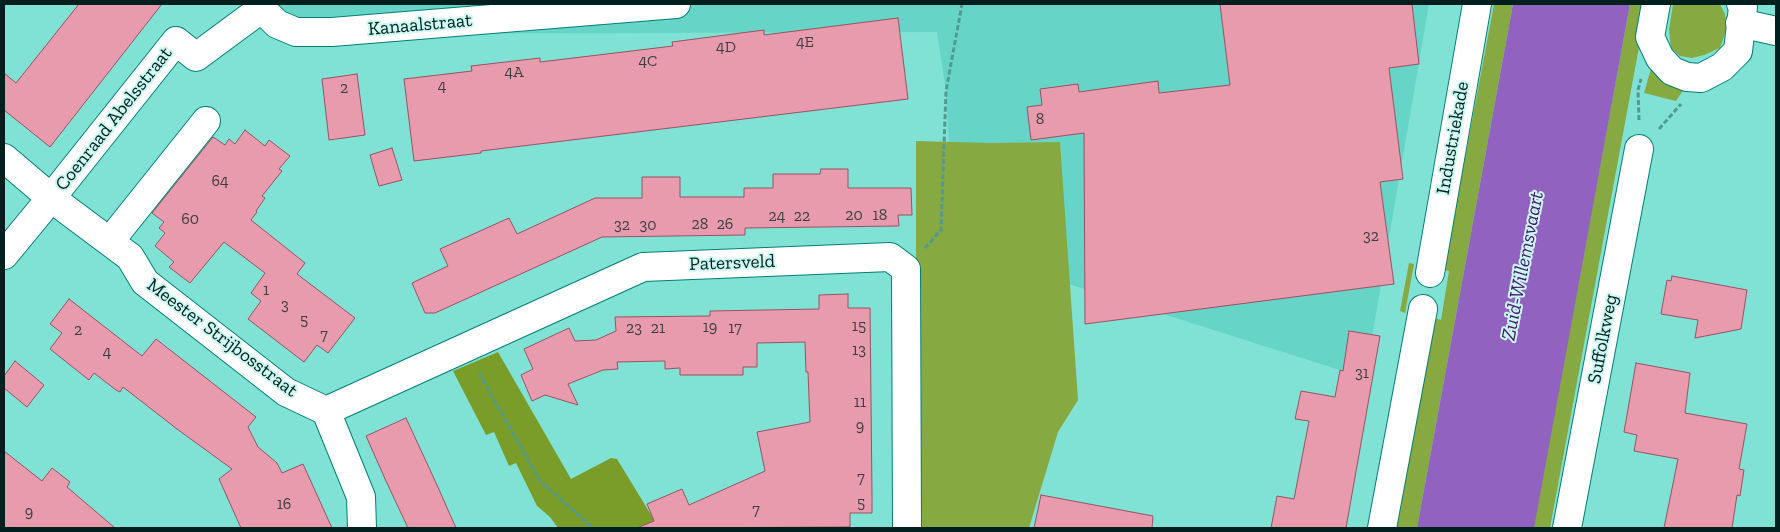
<!DOCTYPE html>
<html>
<head>
<meta charset="utf-8">
<style>
	body { margin:0 }
	#map { position:relative; width:1780px; height:532px; overflow:hidden; background:#80e1d5; font-family:"Zilla Slab",serif }
	canvas { display:block }
	.frame { position:absolute; inset:0; border:5px solid #01201d; pointer-events:none }
</style>
</head>
<body>
<div id="map">
<canvas width="1780" height="532"></canvas>
<div class="frame"></div>
</div>
<script>
const c = document.querySelector('canvas').getContext('2d');
c.lineJoin = 'round';
function fill(path, color) { c.fillStyle = color; c.fill(path, 'evenodd'); }
const shape = rows => new Path2D(rows.map(r => 'M' + r).join(''));
function stroke(path, color, width, dash) { c.strokeStyle = color; c.lineWidth = width; c.lineCap = dash ? 'butt' : 'round'; c.setLineDash(dash || []); c.stroke(path); }
function drawText(font, color, halo, rows, align = 'center') {
  c.font = font + ' "Zilla Slab",serif'; c.lineWidth = 4; c.setLineDash([]); c.textBaseline = 'middle'; c.strokeStyle = halo; c.fillStyle = color; for (const [text, x, y, turn = 0] of rows) {
    c.save(); c.translate(x, y); c.rotate((+turn || 0) * Math.PI / 180); c.textAlign = isNaN(turn) ? turn : align; if (halo) c.strokeText(text, 0, 0); c.fillText(text, 0, 0); c.restore();
  }
}
fill(shape([
	[266,4,1429,4,1365,378,955,248,946,91,937,32,290,34]
]), '#67d4c8');
fill(shape([
	[1494,4,1513,4,1417,528,1397,528,1435,318,1441,320,1449,271,1444,270],
	[1630,4,1647,4,1550,528,1533,528],
	[1673,4,1720,4,1725,14,1726,31,1720,48,1704,55,1692,58,1680,56,1671,48,1669,30],
	[1652,65,1686,86,1676,101,1644,93],
	[916,141,991,143,1060,142,1078,400,1058,432,1029,528,921,528,920,373,916,277],
	[1409,263,1414,264,1405,313,1400,311]
]), '#87a942');
fill(shape([
	[498,352,571,479,611,458,617,459,659,528,558,528,550,517,537,506,516,463,509,466,494,432,486,435,453,371]
]), '#799d28');
fill(shape([
	[1513,4,1630,4,1534,528,1417,528]
]), '#9162c0');
const building = shape([
	[79,4,162,4,50,147,4,110,4,73,16,83,79,4],
	[1220,4,1412,4,1419,64,1389,68,1403,179,1380,182,1394,284,1085,324,1084,133,1031,140,1027,107,1042,105,1040,89,1078,84,1079,92,1158,81,1159,93,1230,85,1220,4],
	[898,18,908,99,481,151,481,153,414,161,404,79,472,71,471,66,540,58,540,62,673,46,672,42,764,30,764,35,898,18],
	[357,74,365,135,329,140,322,79,357,74],
	[245,130,265,146,269,140,290,156,279,169,282,171,262,196,265,198,256,211,257,212,251,220,305,263,297,274,355,318,328,353,317,345,304,362,248,319,261,301,251,293,265,273,224,242,190,283,169,267,174,262,155,246,165,233,159,228,164,222,152,213,213,137,225,145,229,139,235,144,245,130],
	[392,148,402,180,379,186,370,155,392,148],
	[821,169,848,169,848,188,911,188,912,215,898,215,899,226,745,228,745,235,602,237,435,313,425,313,412,283,448,266,440,249,509,218,517,234,595,198,642,198,642,177,680,177,680,197,744,197,744,188,773,188,773,174,820,174,821,169],
	[1672,276,1747,290,1741,329,1695,338,1698,320,1661,314,1667,280,1671,281,1672,276],
	[848,294,848,308,870,308,872,495,872,513,850,513,850,527,637,528,654,521,647,504,682,489,689,505,765,471,757,432,810,422,808,372,806,372,805,342,757,343,757,367,743,367,743,375,680,375,680,368,665,369,665,361,617,362,618,369,603,370,568,384,578,405,545,395,532,401,521,375,533,369,524,349,569,328,575,341,596,340,616,331,615,317,710,316,710,311,819,309,819,295,848,294],
	[69,299,142,356,156,339,256,417,248,427,258,447,277,463,282,473,303,464,332,528,241,528,219,479,232,469,177,429,123,387,120,392,116,390,94,373,89,380,50,349,62,333,50,324,69,299],
	[1349,331,1380,336,1346,528,1271,528,1277,496,1294,499,1309,421,1295,419,1301,391,1335,397,1340,370,1343,371,1349,331],
	[15,361,44,385,27,407,4,388,4,376,15,361],
	[1636,363,1690,373,1685,413,1747,424,1739,469,1744,470,1740,496,1737,495,1732,528,1664,528,1678,459,1634,451,1637,435,1624,432,1636,363],
	[406,418,437,485,456,528,408,528,386,481,366,436,406,418],
	[4,451,42,481,52,468,70,482,67,487,115,528,4,528,4,451],
	[1041,495,1153,516,1152,528,1034,528,1041,495]
]);
fill(building, '#e89bac');
stroke(building, '#985263', 1);
const minor = shape([
	[257,4,277,24,296,32,332,32,676,4],
	[1656,4,1650,37,1660,58,1672,71,1687,77,1701,78,1722,67,1738,51,1743,7,1741,4],
	[1740,23,1776,31],
	[4,158,51,198,130,257,145,282,286,392,326,411,361,497,362,528],
	[110,241,206,121],
	[4,255,51,198,176,41,196,57,261,9],
	[1430,273,1477,4],
	[326,411,643,267,890,257,906,269,907,528],
	[1382,528,1423,309],
	[1567,528,1639,149]
]);
stroke(minor, '#027f75', 30);
stroke(shape([
	[1639,120,1638,90,1641,79],
	[1659,129,1681,104],
	[925,248,941,230,946,91,962,4],
	[479,373,540,481,593,528]
]), '#519a91', 3, [5, 2.5]);
stroke(minor, '#fff', 28);
drawText('16px', '#3b3f41', null, [
	["4E",805,42],
	["4D",726,47],
	["4C",648,61],
	["4A",514,72],
	["4",442,86],
	["2",344,88],
	["8",1040,119],
	["64",220,181],
	["20",854,215],
	["18",880,215],
	["24",777,216],
	["22",802,216],
	["60",190,219],
	["28",700,224],
	["26",725,224],
	["32",622,225],
	["30",648,225],
	["32",1371,236],
	["1",266,290],
	["3",285,305],
	["5",304,320],
	["15",859,326],
	["19",710,327],
	["23",634,328],
	["21",658,328],
	["17",735,328],
	["2",78,330],
	["7",324,335],
	["13",859,350],
	["4",107,352],
	["31",1362,373],
	["11",860,402],
	["9",860,426],
	["7",861,478],
	["5",861,503],
	["16",284,504],
	["7",756,510],
	["9",29,512]
]);
drawText('19px', '#01201d', '#cbf8f2', [
	["Kanaalstraat",420,25,-5],
	["Coenraad Abelsstraat",114,119,-52],
	["Industriekade",1453,138,-80],
	["Patersveld",732,263,-2],
	["Meester Strijbosstraat",222,338,37],
	["Suffolkweg",1603,339,-79]
]);
drawText('italic 20px', '#44136a', '#cbf8f2', [
	["Zuid-Willemsvaart",1523,266,-79]
]);
</script>
</body>
</html>
